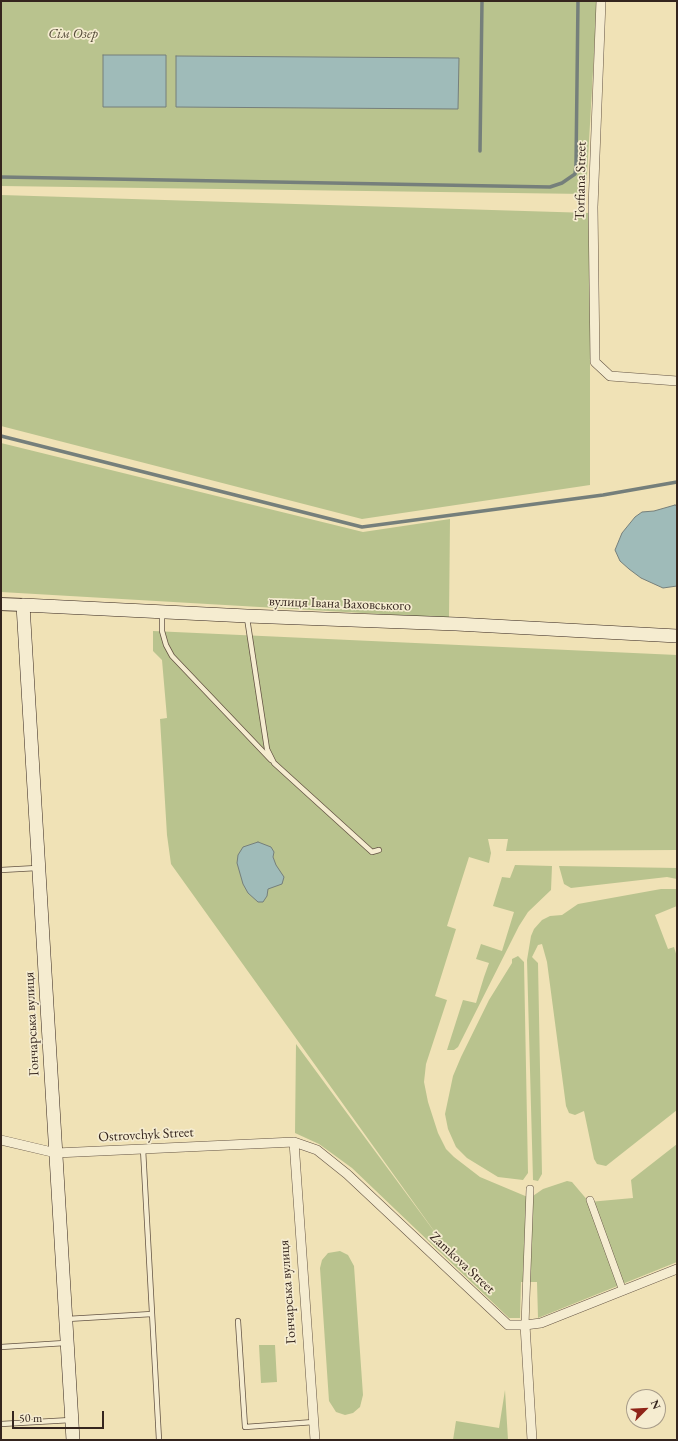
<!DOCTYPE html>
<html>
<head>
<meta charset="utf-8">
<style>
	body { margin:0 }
	#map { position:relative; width:678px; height:1441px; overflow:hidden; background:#f0e2b6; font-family:"EB Garamond",serif }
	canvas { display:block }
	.frame { position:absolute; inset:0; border:2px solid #35251e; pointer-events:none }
	.north { position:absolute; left:626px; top:1389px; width:40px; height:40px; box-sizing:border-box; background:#f5ecd0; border:1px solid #a89c89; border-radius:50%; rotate:66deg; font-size:11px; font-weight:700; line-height:16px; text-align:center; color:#35251e }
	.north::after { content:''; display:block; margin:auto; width:14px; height:18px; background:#8f2418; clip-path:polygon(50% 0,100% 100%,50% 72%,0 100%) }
	.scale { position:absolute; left:12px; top:1411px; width:92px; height:18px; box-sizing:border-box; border:2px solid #35251e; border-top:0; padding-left:5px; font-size:12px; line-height:14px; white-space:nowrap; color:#35251e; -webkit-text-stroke:3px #f5ecd0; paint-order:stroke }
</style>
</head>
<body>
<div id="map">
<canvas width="678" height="1441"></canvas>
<div class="frame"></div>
<div class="north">N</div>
<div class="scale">50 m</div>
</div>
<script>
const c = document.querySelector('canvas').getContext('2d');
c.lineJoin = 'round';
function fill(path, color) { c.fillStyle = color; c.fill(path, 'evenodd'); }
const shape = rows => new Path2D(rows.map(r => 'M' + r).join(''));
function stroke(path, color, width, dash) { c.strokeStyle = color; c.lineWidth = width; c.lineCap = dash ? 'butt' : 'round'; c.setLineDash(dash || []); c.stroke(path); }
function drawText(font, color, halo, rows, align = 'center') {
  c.font = font + ' "EB Garamond",serif'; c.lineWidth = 3.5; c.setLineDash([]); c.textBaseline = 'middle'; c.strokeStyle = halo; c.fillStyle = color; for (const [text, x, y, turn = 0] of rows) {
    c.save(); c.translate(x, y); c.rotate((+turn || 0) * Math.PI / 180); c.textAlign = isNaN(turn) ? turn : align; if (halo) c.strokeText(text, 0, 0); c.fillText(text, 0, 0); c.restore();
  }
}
fill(shape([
	[1,1,597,1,586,194,1,186],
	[1,195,590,213,590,485,362,519,1,426],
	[1,443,363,532,450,519,449,618,1,592],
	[153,631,677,655,677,850,506,851,508,839,488,839,491,853,489,863,469,857,447,926,456,929,435,996,447,1000,426,1064,424,1082,428,1102,438,1133,446,1149,454,1157,480,1177,530,1198,543,1189,567,1181,572,1182,589,1202,633,1198,631,1180,677,1144,677,1262,538,1318,537,1282,521,1282,520,1318,509,1318,352,1168,319,1144,295,1133,296,1044,442,1242,171,864,167,835,160,719,167,718,162,660,153,651],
	[515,865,552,866,551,890,528,912,519,926,458,1047,454,1050,447,1050,463,1000,476,1003,484,977,489,963,476,959,481,944,502,951,514,912,493,906,502,877,510,878],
	[559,866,677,868,677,879,667,877,571,888,564,884],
	[661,889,677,889,677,906,655,915,668,949,674,947,677,957,677,1110,606,1166,597,1164,594,1159,584,1111,575,1115,569,1113,566,1106,547,962,542,944,538,945,532,957,538,963,542,1174,538,1181,533,1180,527,960,531,936,534,929,542,920,550,916,562,915,578,904],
	[518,956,524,962,528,1173,523,1180,498,1177,467,1158,456,1147,448,1129,445,1114,453,1076,461,1057,489,1000,512,963,512,959],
	[340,1251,348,1255,354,1266,363,1395,360,1407,353,1413,345,1415,336,1412,329,1401,320,1268,322,1260,328,1253],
	[259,1345,275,1345,277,1382,261,1383],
	[505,1390,508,1440,453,1440,456,1421,499,1428]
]), '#b9c38e');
const water = shape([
	[103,55,166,55,166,107,103,107,103,55],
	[176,56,459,58,458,109,176,107,176,56],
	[675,505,677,506,677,586,663,588,641,578,629,569,620,561,615,550,622,533,635,517,642,512,654,511,675,505],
	[258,842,271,847,274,852,273,857,276,865,284,877,282,884,268,889,267,896,263,902,258,902,248,893,243,884,237,863,238,855,243,847,258,842]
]);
fill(water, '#9fbbb9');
stroke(water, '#757f7b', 1);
stroke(shape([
	[480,151,482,1],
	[1,177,550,187,562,183,575,174,576,165,578,1],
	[1,436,362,527,603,495,677,482]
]), '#757f7b', 3.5);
const service = shape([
	[162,614,162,631,166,645,172,656,271,760],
	[247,618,267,749,274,763,372,852,379,850],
	[1,870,37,868],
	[143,1149,159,1440],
	[67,1319,152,1314],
	[238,1321,245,1427,314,1422],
	[1,1347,65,1343],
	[1,1424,71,1420]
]);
const pedestrian = shape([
	[590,1200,623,1291],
	[525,1325,530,1189]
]);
const minor = shape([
	[601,1,593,207,595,362,610,376,677,381],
	[1,1140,56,1153,294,1142,317,1150,347,1174,508,1325,525,1325,532,1440],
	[294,1142,315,1440],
	[525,1325,541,1323,677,1269]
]);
const tertiary = shape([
	[1,604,23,605]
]);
const secondary = shape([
	[73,1440,23,605,247,616,456,624,677,636]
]);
stroke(service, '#645444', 6);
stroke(pedestrian, '#645444', 8);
stroke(minor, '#645444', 10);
stroke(tertiary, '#645444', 14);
stroke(secondary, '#35251e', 14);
stroke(service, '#f5ecd0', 4.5);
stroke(pedestrian, '#f5ecd0', 7);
stroke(minor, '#f5ecd0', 9);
stroke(tertiary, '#f5ecd0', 12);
stroke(secondary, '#f5ecd0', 13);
drawText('italic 14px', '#564c3a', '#f5ecd0', [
	["Сім Озер",73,34]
]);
drawText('14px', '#35251e', '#f5ecd0', [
	["Torfiana Street",581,181,-89],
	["вулиця Івана Ваховського",340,604,2],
	["Гончарська вулиця",32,1024,-93],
	["Ostrovchyk Street",146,1135,-3],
	["Zamkova Street",462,1263,43],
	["Гончарська вулиця",288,1292,-94]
]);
</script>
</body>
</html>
